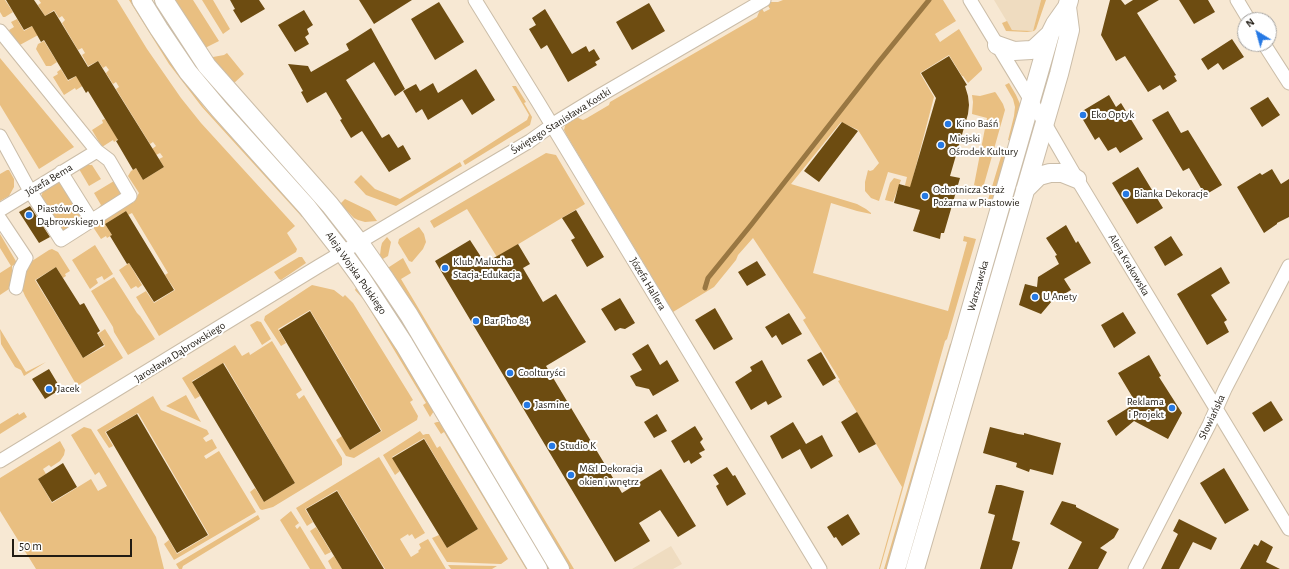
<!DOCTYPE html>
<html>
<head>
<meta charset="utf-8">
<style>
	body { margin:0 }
	#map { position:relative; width:1289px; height:569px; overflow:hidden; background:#f7e8d3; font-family:"Alegreya Sans",sans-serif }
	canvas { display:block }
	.north { position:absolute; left:1237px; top:12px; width:40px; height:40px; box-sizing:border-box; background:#fff; border:1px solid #a6a4a1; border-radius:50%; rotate:323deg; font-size:11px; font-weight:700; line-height:16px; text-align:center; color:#211c14 }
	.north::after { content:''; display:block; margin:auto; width:14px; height:18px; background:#2679e4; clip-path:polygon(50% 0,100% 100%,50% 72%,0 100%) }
	.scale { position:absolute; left:12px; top:539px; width:120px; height:18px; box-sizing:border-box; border:2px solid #211c14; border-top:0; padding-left:5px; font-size:12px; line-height:14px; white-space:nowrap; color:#211c14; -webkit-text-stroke:3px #fff; paint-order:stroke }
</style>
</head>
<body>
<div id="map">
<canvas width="1289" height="569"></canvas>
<div class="north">N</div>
<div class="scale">50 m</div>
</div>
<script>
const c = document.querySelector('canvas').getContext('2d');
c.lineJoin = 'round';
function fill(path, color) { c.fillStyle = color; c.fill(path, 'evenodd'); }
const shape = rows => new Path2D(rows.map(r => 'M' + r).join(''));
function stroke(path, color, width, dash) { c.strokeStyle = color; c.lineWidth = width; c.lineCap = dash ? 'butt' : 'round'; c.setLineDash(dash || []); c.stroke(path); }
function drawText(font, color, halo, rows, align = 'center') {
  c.font = font + ' "Alegreya Sans",sans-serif'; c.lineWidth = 4; c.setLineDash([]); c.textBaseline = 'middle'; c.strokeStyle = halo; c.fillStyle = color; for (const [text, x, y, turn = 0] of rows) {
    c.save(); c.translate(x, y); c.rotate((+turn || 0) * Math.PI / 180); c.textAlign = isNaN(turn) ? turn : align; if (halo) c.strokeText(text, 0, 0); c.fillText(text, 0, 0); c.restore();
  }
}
fill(shape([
	[994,0,1041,0,1033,31,1012,30],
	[671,546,682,564,673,569,632,569]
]), '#efdcc0');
fill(shape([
	[0,0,5,0,13,12,5,17,3,17,0,12],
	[39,0,117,0,147,49,181,98,201,123,295,226,287,233,297,249,296,252,159,336,136,297,146,291,154,303,175,290,165,275,168,273,132,213,128,215,126,211,105,224,112,235,107,238,106,236,101,239,93,227,129,203,133,203,139,193,128,176,131,171,136,168,143,180,164,167,159,159,163,157,160,153,156,155,152,149,156,146,153,142,150,144,116,89,119,87,116,82,113,84,106,73,109,70,106,66,103,68,98,61,88,66,82,55,85,53,82,48,78,50,62,23,65,20,62,16,59,18,54,10,45,16,38,5,41,3],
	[129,0,132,0,161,48,204,107,303,216,302,217,202,107,169,64],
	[175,0,193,0,219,41,205,48],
	[202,0,213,0,230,29,223,34],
	[783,0,943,0,956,21,935,34,940,42,959,29,982,68,982,70,968,83,963,76,962,76,949,55,920,73,934,97,910,189,908,189,905,185,907,177,888,172,879,201,871,198,865,191,865,182,868,170,870,171,873,170,879,163,858,130,841,122,791,184,857,204,866,209,871,213,871,214,857,211,831,203,813,273,948,311,967,242,963,241,964,236,976,239,947,339,945,341,880,569,879,569,902,487,838,381,840,380,803,320,806,318,753,238,738,255,736,260,714,287,673,312,567,136,564,130,566,122,576,117,583,120,587,118,609,105,610,102,757,17,761,7,764,12,770,9,767,4,769,2,778,2],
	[1041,0,1046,0,1036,29,1034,31,1027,32,1006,31,1002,23,1007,21,1012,30,1033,31],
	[17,19,24,31,34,25,40,34,18,46,9,30,14,27,11,22],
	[44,41,57,62,51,66,46,66,36,49,38,44],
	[227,53,244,74,234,83,213,59,213,57,224,55],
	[0,58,74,147,39,169,0,105],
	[61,69,68,81,78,75,84,85,76,90,75,88,64,95,53,77,58,74,57,72],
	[1009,83,1016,95,1020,104,1020,111,1011,141,1008,140,1014,116,1015,107,1013,99,1005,85],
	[512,86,516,86,526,102,524,103,532,117,530,125,465,165,463,161,527,120,529,115],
	[995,92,996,93,1003,104,1005,110,983,188,974,185,987,118,972,114,973,102,972,95,980,96],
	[105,119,118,139,114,142,113,140,102,147,92,130,103,123,102,120],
	[1003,150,1008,152,994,198,988,200],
	[546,153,556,155,585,204,497,257,467,209,434,228,430,221],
	[460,162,462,166,396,206,366,195,354,182,361,175,375,189,400,199],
	[85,165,92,165,101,179,89,186,79,169],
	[7,170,9,170,14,179,14,187,9,196,0,201,0,174],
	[894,178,901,180,893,202,885,200,890,183],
	[114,181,123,196,101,211,98,208,101,205,94,193],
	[57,182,60,183,80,215,79,222,64,234,41,197,43,191],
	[345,199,370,211,377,221,365,222,358,220,354,218,340,204],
	[419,227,424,234,426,242,423,249,412,262,409,261,398,243,399,239],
	[0,234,17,263,12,266,12,287,0,295,0,273,11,266,0,248],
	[387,237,391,242,388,256,381,260,380,255,381,247,382,243],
	[95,245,113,274,104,280,102,276,96,279,98,283,90,289,72,260],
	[52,249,58,252,70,271,65,274,66,276,63,278,56,267,35,280,83,358,105,346,98,334,105,329,123,358,77,386,25,296,22,289,22,278,28,266,32,261,49,250],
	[299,257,302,257,306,263,281,280,279,279,274,272],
	[403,258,411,273,401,279,574,569,568,569,386,269],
	[129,263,142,285,138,288,136,286,131,289,119,270],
	[114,277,137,313,140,316,155,339,128,355,114,332,113,327,91,291],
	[312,285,334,290,343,297,345,295,353,303,413,400,410,402,418,416,417,420,354,458,346,456,336,440,342,436,350,450,382,431,310,310,278,329,286,343,281,346,264,320,265,316],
	[358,286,381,323,434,411,430,417,423,405,426,403,364,300,355,290,356,288],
	[257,321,261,322,271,339,262,345,250,325],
	[0,329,26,372,46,362,24,376,21,370,15,367,1,344],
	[272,341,302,390,296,394,299,399,304,395,342,458,342,465,273,507,262,510,260,509,250,492,255,488,264,502,295,483,224,363,192,381,200,396,195,399,182,378,235,345,242,356,249,352,250,355],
	[952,343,889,569,884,569,950,344],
	[186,395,201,422,166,406],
	[153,396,161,410,207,430,209,434,203,438,206,442,212,439,217,448,204,456,206,459,219,451,256,512,174,560,164,544,169,540,177,554,209,535,138,413,105,432,113,446,109,448,97,430],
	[24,412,27,417,0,434,0,424,18,413,19,415],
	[437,422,440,422,529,569,526,569,444,432,441,434,434,423],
	[84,427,91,429,156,537,164,569,36,569,0,511,0,478,60,441,65,450,64,455,60,461,51,467,49,465,43,469,46,474,38,479,52,503,91,479,98,491,107,486,99,472,95,475,71,435],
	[420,431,423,435,426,434,429,434,437,448,440,446,508,559,501,564,447,562,432,538,439,535,447,548,478,529,424,438,392,457,400,471,395,475,383,455],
	[379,457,425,533,415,539,412,534,409,536,408,534,400,539,411,557,419,552,418,551,421,548,419,544,428,539,446,569,385,569,337,490,305,509,313,522,307,526,296,508],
	[291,511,299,523,295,526,297,529,300,526,326,569,310,569,280,520],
	[258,515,260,519,183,566,182,569,179,569,176,564],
	[316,527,331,552,325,555,310,531],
	[334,556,342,569,332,569,328,561],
	[448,565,497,566,492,569,451,569]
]), '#e9bf81');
stroke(shape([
	[705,288,708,278,751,225,877,64,929,0]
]), '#997742', 5);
fill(shape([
	[6,0,34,0,45,16,54,11,88,67,98,61,164,167,143,180,136,168,133,170,116,141,118,140,88,91,86,93,76,76,68,80,44,40,41,42,32,26,24,30],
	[230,0,259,0,265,9,241,23,233,10,235,9],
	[359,0,412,0,374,24],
	[1110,0,1121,0,1125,5,1133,0,1159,0,1137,13,1176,75,1174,76,1177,81,1163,90,1160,85,1148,92,1125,56,1116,61,1101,35],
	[1179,0,1208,0,1215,12,1194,24],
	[439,2,464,42,435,60,411,19],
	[649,3,665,31,632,50,616,22],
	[545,9,572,54,586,46,589,52,594,49,600,59,595,62,597,65,568,82,547,45,541,49,529,29,536,25,532,18],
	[304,10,313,25,307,29,309,34,305,37,309,44,295,52,278,25],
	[371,28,405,89,395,96,374,62,346,80,382,138,389,134,398,148,403,145,411,159,389,172,362,131,351,138,340,120,342,119,326,92,307,103,301,92,303,91,288,64,308,66,311,72,349,50,346,44],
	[1232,39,1244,57,1223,70,1218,63,1208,70,1201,59],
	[949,56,967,85,965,86,968,96,969,105,968,114,950,176,960,178,944,233,941,233,940,239,913,231,920,210,894,203,899,184,910,187,936,98,921,73],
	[476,69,495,100,472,115,462,99,428,120,422,109,416,113,403,91,416,84,420,91,433,83,438,93],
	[1109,95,1116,107,1121,103,1143,139,1120,153,1116,147,1108,151,1099,137,1095,140,1079,113],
	[1268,97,1280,115,1262,127,1250,108],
	[1168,111,1181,133,1188,130,1222,185,1205,195,1189,168,1183,171,1152,120],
	[842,122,858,131,819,182,804,171],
	[1138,167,1163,208,1137,224,1112,183],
	[1272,169,1281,184,1289,179,1289,217,1277,223,1277,224,1264,233,1237,187,1260,173,1262,175],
	[30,206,50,237,39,243,19,212],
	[576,210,604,257,587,267,571,240,575,238,562,218],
	[126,211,174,290,154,302,129,263,127,264,110,236,112,235,105,224],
	[1066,225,1076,243,1078,241,1091,263,1064,279,1071,290,1052,301,1041,314,1019,305,1025,284,1037,287,1038,277,1059,264,1055,256,1057,255,1046,238],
	[1171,236,1183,255,1165,266,1154,247],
	[470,240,485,263,518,244,530,264,523,268,543,302,556,294,579,331,586,342,546,366,622,493,661,469,696,526,678,537,660,510,639,523,650,541,615,562,435,261],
	[757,261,766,275,747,286,738,272],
	[56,267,80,305,84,303,100,331,97,333,104,345,83,358,36,280],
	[1221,267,1230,283,1211,295,1227,320,1224,322,1229,332,1207,345,1177,294],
	[620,298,635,323,625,329,620,328,615,331,601,309],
	[715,308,733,339,714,350,695,320],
	[310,311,381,431,350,450,279,330],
	[1123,312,1136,333,1114,348,1101,325],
	[789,313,802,334,782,345,776,335,772,338,765,327],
	[648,344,660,365,667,360,679,381,653,396,649,389,636,386,630,376,642,370,632,354],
	[821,352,836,378,823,386,807,360],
	[1149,355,1161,376,1159,377,1182,413,1168,439,1134,421,1116,436,1107,421,1136,403,1118,373],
	[762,360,782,397,768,405,766,401,751,410,735,382,752,371,750,367],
	[223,363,295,483,264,502,192,382],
	[49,369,61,389,45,399,32,379],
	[1271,401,1283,420,1264,432,1252,413],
	[857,412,876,444,859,453,841,422],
	[137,414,208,535,177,553,106,432],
	[657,414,667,431,654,438,644,422],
	[793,422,806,444,822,435,833,456,811,469,800,449,782,459,770,436],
	[695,426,703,439,700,442,705,450,699,453,702,457,691,464,689,460,684,463,671,441],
	[990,427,1018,434,1024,435,1024,433,1061,443,1053,475,1030,469,1029,472,1016,467,1017,463,983,453],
	[424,439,478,529,447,548,392,458],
	[63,463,77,487,52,502,38,479],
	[727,467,733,476,735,475,746,494,727,506,716,486,719,484,713,475],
	[1224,468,1249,510,1225,524,1200,483],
	[996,485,1001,485,1024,491,1012,540,1020,542,1012,569,980,569,995,515,988,513],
	[337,491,384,569,342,569,314,523,306,509],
	[1062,501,1076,505,1076,507,1119,529,1114,538,1100,548,1107,552,1098,569,1068,569,1082,542,1050,524],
	[848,514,860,534,842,546,836,537,834,538,827,527],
	[1179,519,1217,538,1211,550,1193,542,1179,569,1161,569,1178,534,1173,531],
	[1261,540,1273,547,1266,562,1280,569,1240,569,1254,544,1258,546]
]), '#6d4c11');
const street = shape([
	[475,0,538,102,820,569],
	[970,0,1044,122,1077,179,1289,529],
	[1237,0,1249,20],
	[0,31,97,151,109,160,130,196,61,240,30,191,0,136],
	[1264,44,1289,83],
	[61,172,91,220],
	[0,210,97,151],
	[0,219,26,258,20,269,16,288],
	[0,461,319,266,530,141,558,121,599,96,764,0],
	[1135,569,1209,425,1225,389,1289,266]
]);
const secondary = shape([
	[141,0,159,29,188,72,219,109,307,207,342,252,361,278,404,344,538,569],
	[164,0,207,66,330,205,359,242,385,279,409,315,560,569],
	[997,45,1014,51,1031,50,1035,48,1050,34],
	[1025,190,1039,176,1050,173,1062,173,1077,179],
	[896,569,1050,34,1055,24,1067,7,1069,0],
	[915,569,1059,74,1070,30,1067,7]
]);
stroke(street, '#cbbda8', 15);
stroke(secondary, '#cbbda8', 20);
stroke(street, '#fff', 13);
stroke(secondary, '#fff', 18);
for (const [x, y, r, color] of [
	[1083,115,4,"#2679e4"],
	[948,124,4,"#2679e4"],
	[941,145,4,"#2679e4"],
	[1126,194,4,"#2679e4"],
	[925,196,4,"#2679e4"],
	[29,215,4,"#2679e4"],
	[445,268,4,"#2679e4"],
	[1035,297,4,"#2679e4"],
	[476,321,4,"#2679e4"],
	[510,373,4,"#2679e4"],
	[49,389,4,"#2679e4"],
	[527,405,4,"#2679e4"],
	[1172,408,4,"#2679e4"],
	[552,446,4,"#2679e4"],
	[571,475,4,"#2679e4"]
]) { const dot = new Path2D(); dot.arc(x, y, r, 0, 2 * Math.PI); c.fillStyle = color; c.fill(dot); stroke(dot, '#fff', 1.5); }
drawText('11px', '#211c14', '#fff', [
	["Eko Optyk",1091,115],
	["Kino Baśń",956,124],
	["Miejski",949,139],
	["Ośrodek Kultury",949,152],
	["Ochotnicza Straż",933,190],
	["Pożarna w Piastowie",933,203],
	["Bianka Dekoracje",1134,194],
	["Piastów Os.",37,209],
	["Dąbrowskiego 1",37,222],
	["Klub Malucha",453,262],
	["Stacja-Edukacja",453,275],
	["U Anety",1043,297],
	["Bar Pho 84",484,321],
	["Coolturyści",518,373],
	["Jacek",57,389],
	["Reklama",1164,402,"right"],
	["i Projekt",1164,415,"right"],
	["Jasmine",535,405],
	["Studio K",560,446],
	["M&I Dekoracja",579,469],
	["okien i wnętrz",579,482]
], 'left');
drawText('11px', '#211c14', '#fff', [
	["Świętego Stanisława Kostki",561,121,-32],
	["Józefa Bema",49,180,-31],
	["Aleja Krakowska",1129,265,59],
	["Aleja Wojska Polskiego",356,273,55],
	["Józefa Hallera",648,284,59],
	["Warszawska",978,286,-74],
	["Jarosława Dąbrowskiego",180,352,-32],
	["Słowiańska",1212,417,-65]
]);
</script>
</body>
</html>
